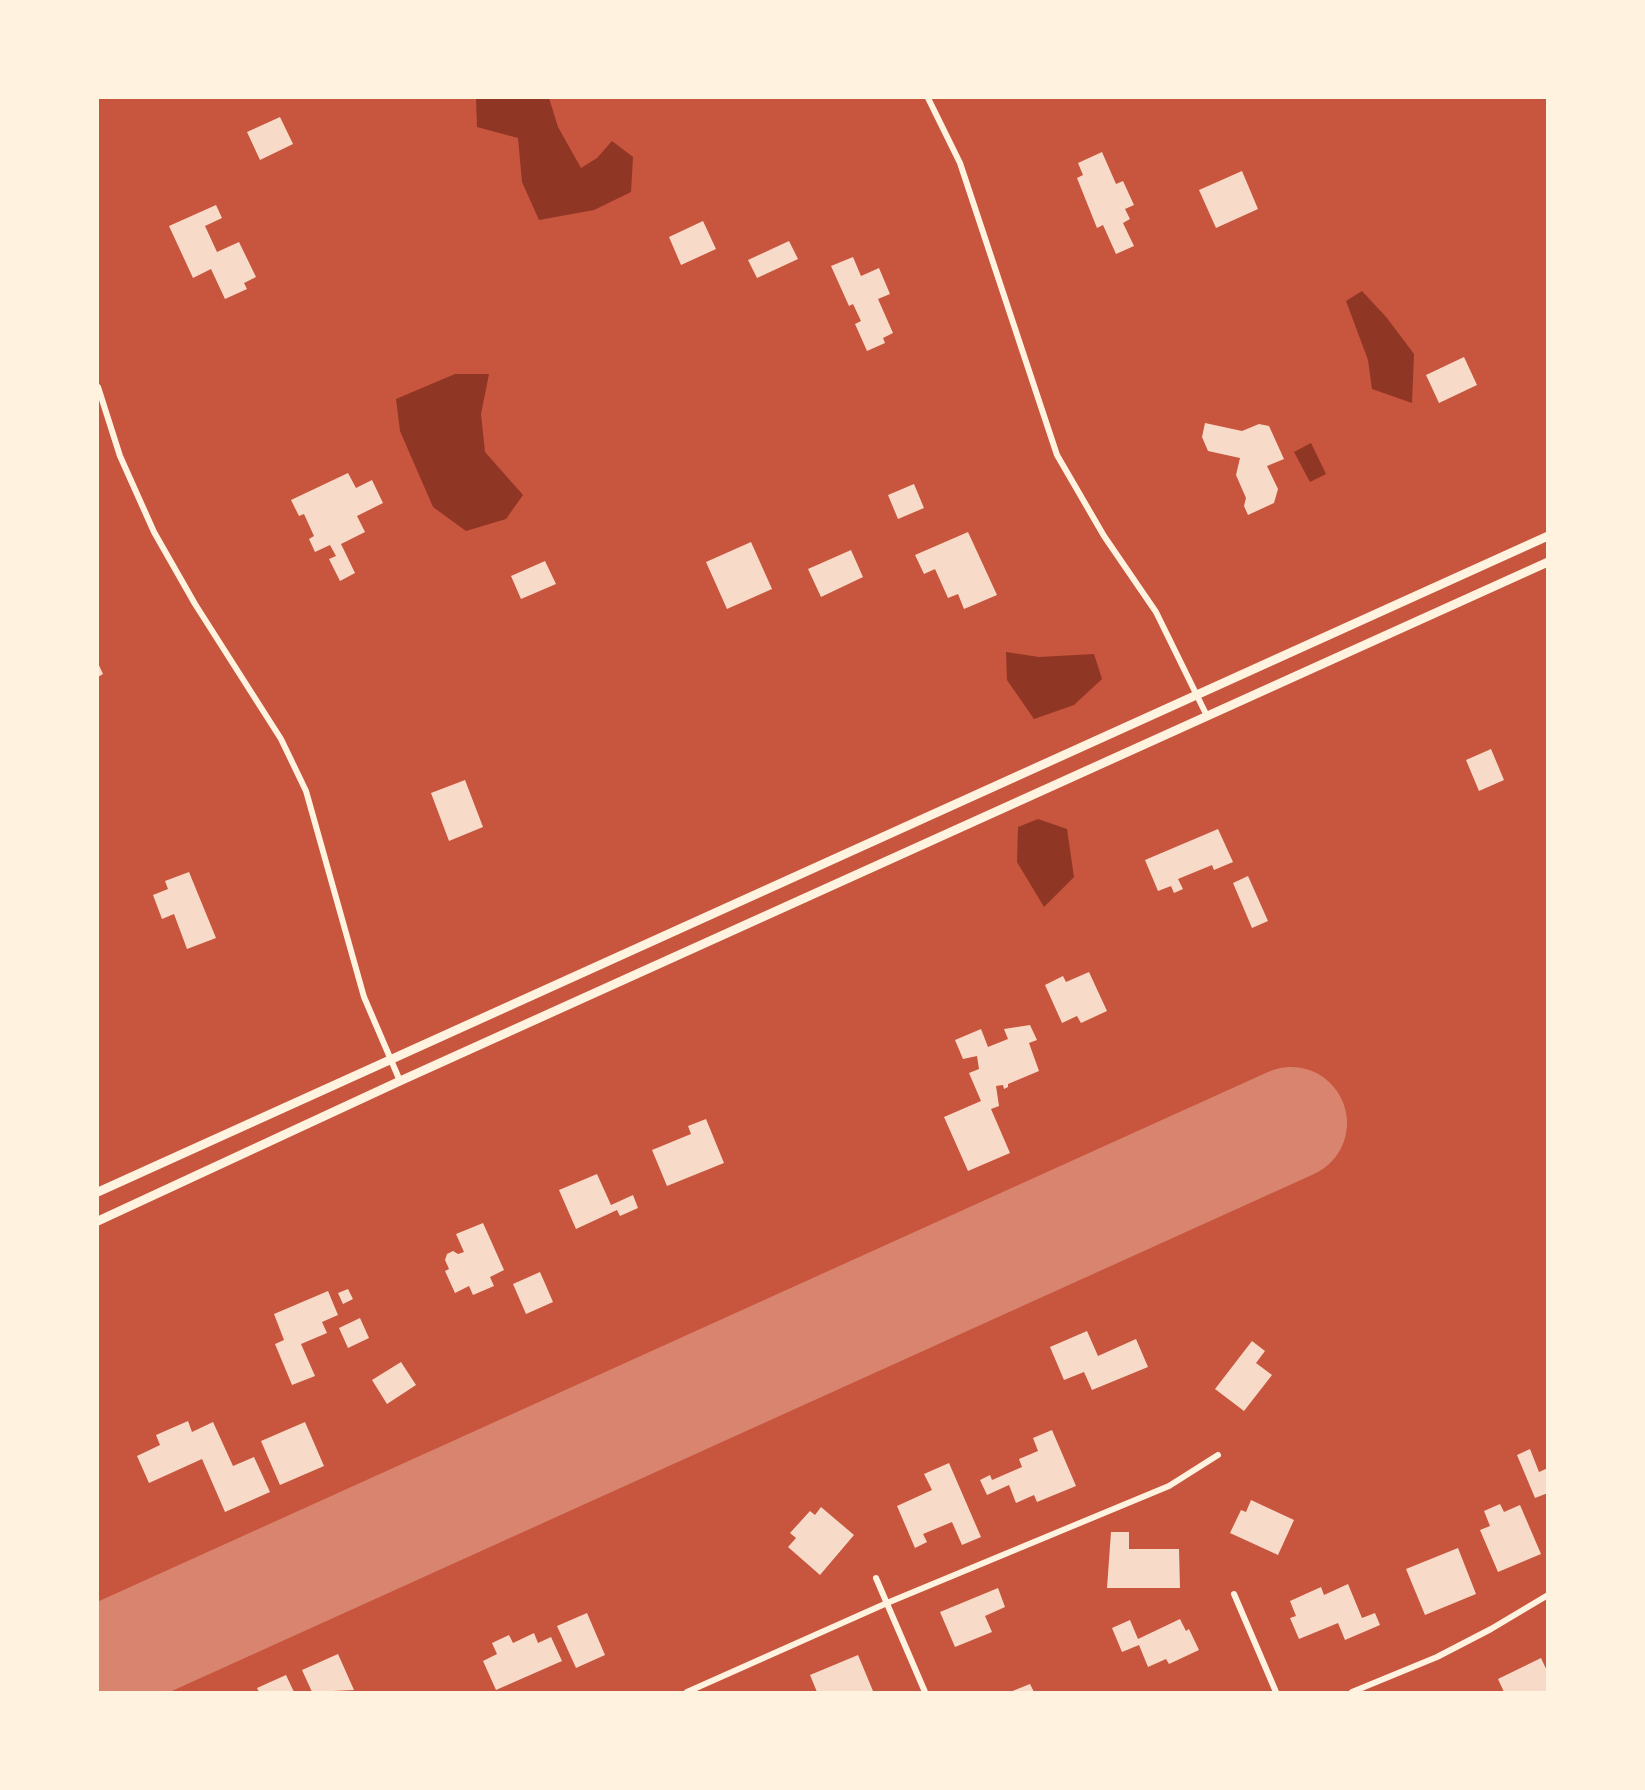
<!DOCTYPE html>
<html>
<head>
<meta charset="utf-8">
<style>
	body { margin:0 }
	#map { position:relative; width:1645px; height:1790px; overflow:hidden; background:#c8553d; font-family:"Fira Sans Condensed",sans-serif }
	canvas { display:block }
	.frame { position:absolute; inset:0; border:99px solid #fff3e0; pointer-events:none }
</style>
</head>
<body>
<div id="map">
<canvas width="1645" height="1790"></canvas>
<div class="frame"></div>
</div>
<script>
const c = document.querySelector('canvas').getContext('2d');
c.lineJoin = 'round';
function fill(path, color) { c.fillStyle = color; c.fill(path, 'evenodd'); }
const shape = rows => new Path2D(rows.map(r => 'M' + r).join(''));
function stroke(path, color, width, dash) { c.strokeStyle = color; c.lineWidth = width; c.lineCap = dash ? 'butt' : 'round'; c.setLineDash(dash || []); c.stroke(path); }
fill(shape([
	[476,98,549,98,558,127,581,168,597,158,612,141,633,157,631,192,594,210,539,220,522,182,518,138,477,127],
	[1362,291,1387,318,1414,354,1412,403,1372,389,1368,360,1346,301],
	[455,374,489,374,481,414,485,452,523,495,506,519,466,531,433,507,400,431,396,399],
	[1311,443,1326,474,1310,482,1294,452],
	[1006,652,1039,657,1094,654,1102,679,1074,705,1034,719,1007,680],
	[1038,819,1067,829,1074,877,1044,907,1017,862,1018,827]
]), '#8f3625');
stroke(shape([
	[98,1663,1291,1123]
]), '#d8846e', 112);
fill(shape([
	[280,117,293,144,260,160,247,132],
	[1102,152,1116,184,1123,181,1134,205,1125,209,1130,219,1123,223,1134,246,1116,254,1103,225,1097,228,1077,178,1083,175,1078,163],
	[1242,171,1258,209,1216,228,1199,190],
	[216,205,222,218,205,226,217,252,239,242,256,277,244,283,247,289,225,299,211,269,193,278,169,226],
	[703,221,716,249,681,265,669,237],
	[789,241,798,259,757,278,748,260],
	[853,257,861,276,879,268,890,294,878,299,893,333,883,338,885,343,867,351,855,324,861,321,853,304,849,306,831,266],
	[1464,357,1477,385,1439,403,1426,375],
	[1205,423,1242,431,1259,424,1269,426,1284,459,1267,466,1278,489,1274,503,1248,515,1244,506,1246,498,1236,475,1240,458,1208,451,1202,437],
	[348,473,356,488,372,480,383,503,357,516,365,532,341,544,355,573,340,581,329,559,336,556,330,545,315,552,309,539,314,536,304,514,299,516,291,500],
	[914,484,924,508,898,519,888,495],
	[968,532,997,595,964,609,958,594,948,598,935,569,924,574,915,555],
	[751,542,772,589,727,609,706,562],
	[851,550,863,577,821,597,808,569],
	[545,561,556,584,521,599,511,576],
	[98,663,103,674,98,677],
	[1491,749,1504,780,1479,791,1466,760],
	[465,780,483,827,449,841,431,793],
	[1218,829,1233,862,1214,870,1212,865,1178,879,1183,889,1174,893,1171,886,1158,891,1145,860],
	[189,872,216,938,187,949,174,914,162,919,153,895,168,889,165,881],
	[1248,876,1268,921,1252,928,1233,883],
	[1089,972,1107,1011,1081,1023,1077,1016,1062,1023,1045,985,1063,976,1066,982],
	[1030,1025,1037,1040,1029,1043,1039,1071,1008,1084,1008,1087,1004,1089,1003,1085,996,1086,999,1106,991,1109,1010,1153,968,1171,944,1117,981,1101,969,1073,979,1069,977,1056,963,1059,955,1040,981,1029,988,1047,1008,1039,1004,1029],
	[706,1119,724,1163,667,1186,652,1150,691,1134,688,1126],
	[597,1174,611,1205,633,1195,638,1208,620,1216,617,1210,576,1229,559,1190],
	[483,1223,504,1270,490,1277,494,1286,473,1295,469,1286,455,1293,445,1271,449,1269,445,1260,447,1254,453,1251,458,1254,464,1252,456,1234],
	[540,1272,553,1302,526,1314,513,1284],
	[348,1289,353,1299,343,1304,338,1293],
	[328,1291,338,1315,322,1322,327,1333,301,1344,315,1376,292,1385,275,1344,284,1340,274,1314],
	[360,1318,369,1338,348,1348,339,1328],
	[1087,1331,1098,1356,1136,1339,1148,1367,1092,1390,1084,1372,1064,1380,1050,1347],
	[1252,1341,1265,1351,1256,1363,1272,1375,1244,1411,1215,1389],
	[401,1362,416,1385,387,1404,372,1380],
	[188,1421,192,1432,213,1422,233,1466,254,1457,270,1492,225,1512,202,1459,149,1483,137,1456,160,1445,156,1435],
	[305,1422,324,1466,280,1485,261,1441],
	[1052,1430,1076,1486,1037,1502,1034,1495,1016,1503,1009,1485,987,1495,980,1480,990,1475,992,1480,1022,1467,1019,1459,1038,1451,1033,1438],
	[1530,1449,1539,1472,1548,1468,1548,1493,1535,1498,1517,1455],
	[949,1463,981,1537,962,1545,952,1522,923,1534,927,1542,915,1548,897,1506,932,1490,924,1474],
	[1251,1500,1294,1520,1278,1555,1230,1533,1241,1510,1246,1512],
	[1500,1504,1504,1512,1520,1505,1541,1554,1498,1572,1480,1530,1490,1526,1484,1511],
	[821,1507,854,1535,820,1575,788,1547,796,1538,790,1533,810,1511,815,1515],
	[1111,1532,1129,1532,1129,1549,1179,1549,1180,1588,1107,1588],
	[1458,1548,1476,1594,1425,1615,1406,1569],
	[1348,1584,1362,1618,1375,1613,1380,1625,1345,1640,1338,1623,1299,1639,1290,1618,1296,1616,1290,1601,1321,1587,1324,1595],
	[998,1588,1005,1607,985,1616,992,1632,955,1647,940,1612],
	[587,1613,605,1655,576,1668,557,1626],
	[1180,1619,1186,1631,1189,1629,1199,1650,1169,1664,1166,1659,1148,1667,1139,1645,1122,1652,1112,1628,1130,1620,1138,1639],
	[534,1633,538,1643,551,1637,562,1661,496,1690,483,1661,497,1654,492,1643,509,1635,513,1643],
	[338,1654,354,1690,312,1692,302,1670],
	[858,1655,873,1691,817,1692,810,1675],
	[1541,1658,1548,1673,1548,1692,1504,1692,1498,1679],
	[286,1675,294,1692,259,1692,257,1688],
	[1030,1684,1034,1692,1010,1692]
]), '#f7dbc8');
stroke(shape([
	[928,98,960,163,1057,455,1104,536,1156,612,1207,716],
	[98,387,120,456,154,532,195,604,281,739,306,791,364,997,400,1081],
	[876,1578,925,1692],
	[1234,1594,1276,1692],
	[687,1692,887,1603,1169,1486,1218,1455],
	[1352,1692,1437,1657,1491,1629,1548,1595]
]), '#fff3e0', 6);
stroke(shape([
	[98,1192,1548,536],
	[98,1221,400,1081,1548,562]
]), '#fff3e0', 9);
</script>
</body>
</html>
